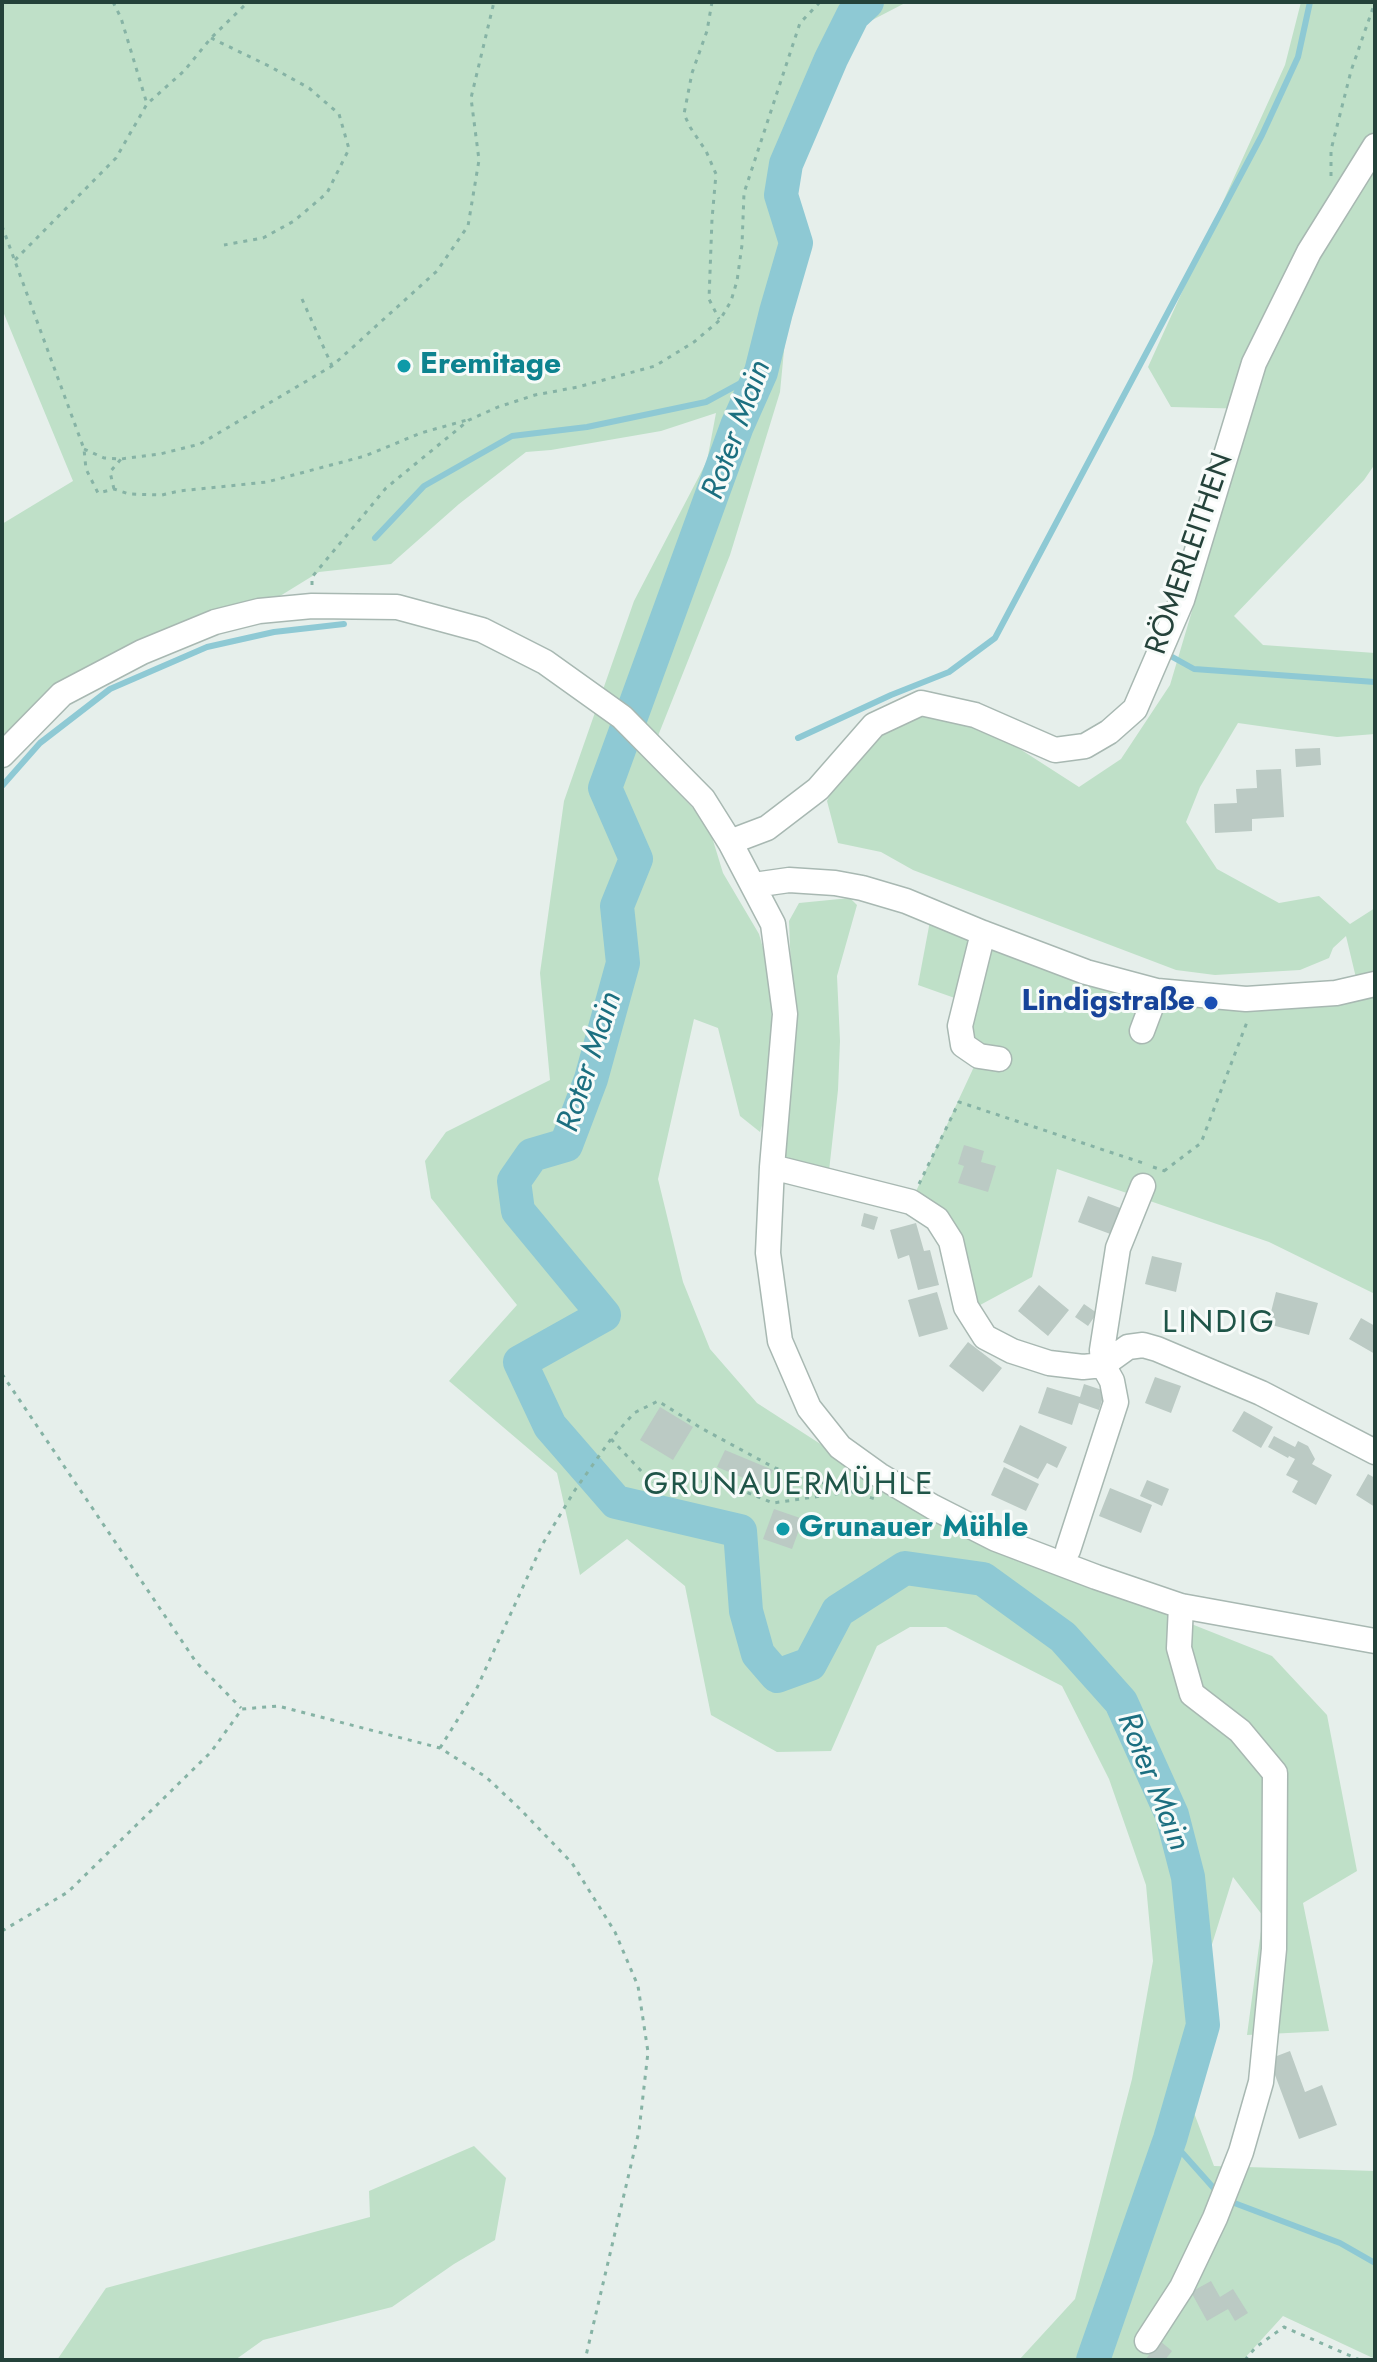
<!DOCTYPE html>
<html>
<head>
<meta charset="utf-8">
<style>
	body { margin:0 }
	#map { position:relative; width:1377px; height:2362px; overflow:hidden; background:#e6efeb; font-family:Jost,sans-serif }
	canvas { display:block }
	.frame { position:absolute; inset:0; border:4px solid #24423a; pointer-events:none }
</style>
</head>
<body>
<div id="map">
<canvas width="1377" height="2362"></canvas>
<div class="frame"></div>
</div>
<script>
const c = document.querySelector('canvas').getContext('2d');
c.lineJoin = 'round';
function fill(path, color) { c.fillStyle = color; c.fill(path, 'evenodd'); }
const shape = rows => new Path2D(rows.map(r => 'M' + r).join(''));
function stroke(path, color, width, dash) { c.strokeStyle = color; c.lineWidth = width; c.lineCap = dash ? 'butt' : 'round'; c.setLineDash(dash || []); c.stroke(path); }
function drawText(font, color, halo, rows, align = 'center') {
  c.font = font + ' Jost,sans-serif'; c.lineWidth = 6; c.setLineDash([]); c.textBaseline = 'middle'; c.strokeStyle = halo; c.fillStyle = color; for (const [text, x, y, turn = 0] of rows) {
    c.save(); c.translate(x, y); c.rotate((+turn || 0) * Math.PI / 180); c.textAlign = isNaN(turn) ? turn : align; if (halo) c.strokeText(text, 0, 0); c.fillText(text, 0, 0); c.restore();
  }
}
fill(shape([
	[2,2,907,2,853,30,822,115,806,146,788,192,812,240,785,340,780,392,730,555,648,761,708,824,723,873,759,934,770,972,772,1024,771,1068,766,1112,760,1132,740,1116,718,1028,694,1019,658,1179,683,1282,710,1349,757,1403,952,1529,1272,1656,1327,1715,1357,1871,1303,1903,1329,2031,1247,2035,1263,1916,1233,1877,1194,2002,1191,2105,1214,2166,1375,2171,1375,2359,1283,2316,1243,2360,1019,2360,1075,2299,1132,2079,1153,1961,1146,1885,1109,1779,1062,1686,946,1627,910,1627,877,1646,831,1751,777,1752,711,1715,685,1586,627,1539,580,1575,557,1473,449,1381,517,1305,431,1198,425,1161,446,1132,550,1080,540,973,564,801,634,601,707,461,716,413,661,431,551,450,526,452,459,504,391,564,319,572,280,596,204,617,60,690,2,735,2,524,73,481,2,309],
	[1301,2,1375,2,1375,464,1364,480,1234,616,1263,645,1375,653,1375,734,1337,737,1238,723,1200,787,1186,822,1217,869,1279,903,1319,896,1350,924,1375,908,1375,978,1357,982,1346,936,1333,948,1329,958,1300,970,1215,975,1176,970,913,870,881,852,838,843,827,801,849,754,923,706,967,715,1079,787,1121,759,1170,685,1252,409,1171,407,1148,367,1285,65],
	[850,898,857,905,837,976,840,1041,838,1090,829,1171,780,1155,794,1046,789,921,799,903],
	[930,921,1091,981,1375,995,1375,1294,1269,1242,1057,1169,1032,1277,969,1311,951,1241,911,1202,979,1056,963,1045,966,1002,918,985],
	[474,2146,506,2178,495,2240,454,2264,392,2307,263,2340,235,2360,57,2360,106,2288,370,2217,369,2191]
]), '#bfe0c8');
stroke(shape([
	[375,538,424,486,512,436,587,427,706,402,761,372],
	[1167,654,1194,669,1375,682],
	[798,738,891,695,949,672,995,638,1262,135,1298,57,1310,2],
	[2,786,40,743,110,689,207,647,274,632,344,624],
	[1170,2139,1218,2193],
	[1229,2201,1340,2243,1375,2263]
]), '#8ec9d4', 6);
stroke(shape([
	[867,2,853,15,831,59,786,164,781,195,796,243,776,312,761,372,737,426,605,788,636,859,617,906,623,963,591,1079,566,1145,532,1155,514,1181,518,1211,604,1315,520,1362,550,1426,616,1502,740,1531,746,1611,758,1654,777,1676,810,1664,838,1611,905,1568,983,1579,1063,1637,1121,1702,1172,1815,1188,1877,1203,2025,1170,2139,1093,2360]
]), '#8ec9d4', 34);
fill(shape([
	[1320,748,1321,765,1296,767,1295,749],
	[1281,769,1284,817,1252,819,1252,831,1215,833,1214,804,1237,803,1236,789,1257,788,1256,770],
	[964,1145,984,1151,981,1162,996,1166,988,1192,958,1183,964,1166,958,1164],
	[1088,1196,1123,1209,1113,1235,1078,1222],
	[864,1213,878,1217,874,1230,861,1226],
	[916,1223,924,1251,930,1250,939,1285,918,1290,909,1255,898,1259,890,1230],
	[1152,1256,1182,1263,1176,1292,1145,1284],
	[1039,1285,1069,1310,1048,1336,1018,1311],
	[937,1292,948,1329,919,1337,908,1300],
	[1276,1292,1318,1303,1309,1335,1268,1324],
	[1084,1304,1097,1313,1088,1326,1075,1317],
	[1361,1318,1375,1326,1375,1354,1349,1339],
	[968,1342,1002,1368,983,1392,949,1366],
	[1155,1377,1181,1386,1171,1413,1145,1403],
	[1084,1384,1105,1391,1099,1410,1079,1403,1072,1425,1038,1413,1047,1387,1080,1397],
	[660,1407,693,1427,673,1460,640,1440],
	[1244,1411,1273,1427,1261,1448,1232,1431],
	[1020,1425,1067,1447,1057,1468,1047,1463,1038,1479,1003,1462],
	[1274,1436,1295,1447,1298,1441,1308,1446,1315,1459,1312,1464,1332,1475,1316,1505,1292,1492,1298,1481,1286,1475,1295,1459,1289,1456,1288,1458,1268,1447],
	[725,1450,773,1470,765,1487,717,1467],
	[1004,1467,1039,1484,1026,1511,991,1495],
	[1368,1474,1375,1478,1375,1507,1356,1495],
	[1147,1480,1169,1489,1162,1506,1140,1496],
	[1110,1488,1152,1505,1141,1533,1099,1516],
	[774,1509,803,1519,792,1549,763,1539],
	[1290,2051,1305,2092,1322,2085,1337,2125,1299,2139,1269,2059],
	[1211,2281,1220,2297,1233,2289,1248,2313,1235,2321,1228,2309,1207,2321,1191,2292],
	[1160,2341,1172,2351,1165,2360,1145,2360]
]), '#bbcac4');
const minor = shape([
	[2,755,62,694,142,652,215,622,259,611,312,606,397,607,482,630,545,662,622,717,703,799,730,842,773,924,785,1014,772,1167,768,1253,780,1341,809,1408,840,1447,879,1475,933,1507,996,1539,1096,1577,1181,1606,1375,1641],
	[730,842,767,828,818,789,874,725,921,703,975,715,1055,750,1085,746,1109,732,1135,709,1182,600,1254,363,1309,252,1375,146],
	[754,885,789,880,835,883,862,888,906,901,983,933,1086,972,1157,991,1246,999,1336,993,1375,984],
	[983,933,960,1026,963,1045,979,1056,999,1059],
	[1142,1031,1157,991],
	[772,1167,911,1202,937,1219,951,1241,966,1307,985,1337,1012,1351,1049,1363,1083,1367,1103,1365,1128,1347,1143,1345,1157,1349,1261,1393,1375,1452],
	[1068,1550,1116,1402,1112,1381,1103,1365,1102,1350,1118,1248,1143,1186],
	[1147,2341,1182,2287,1215,2218,1241,2152,1261,2082,1274,1949,1275,1773,1240,1731,1192,1694,1179,1648,1181,1606]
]);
stroke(minor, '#a8b8b2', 27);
stroke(shape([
	[113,2,121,18,147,104],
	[712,2,707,31,692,73,684,114,690,127,706,151,716,174,712,219,709,299,719,319],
	[211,38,269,66,309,88,339,114,349,149,327,193,294,221,263,238,224,245],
	[1331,176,1331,150,1351,71,1375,2],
	[2,226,84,449,86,469,98,493,114,489,129,494,162,495,179,491,267,482,365,456,421,433,467,420],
	[15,260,116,158,147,104,184,71,211,38,248,2],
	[302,299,332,366],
	[84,449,104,458,121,459,160,454,200,444,332,366,437,271,468,226,479,160,471,98,494,2],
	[114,489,110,472,121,459],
	[312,585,312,577,386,488,469,420,498,407,535,395,578,387,655,366,694,342,720,320,731,301,737,281,742,245,744,193,800,23,820,2],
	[1153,1167,1165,1171],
	[1164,1171,1201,1143,1247,1022],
	[919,1184,959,1102,1146,1164],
	[2,1374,196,1662,241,1708],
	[611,1439,643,1473,659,1486,690,1486,712,1478,773,1503,849,1492],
	[440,1748,476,1690,542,1545,575,1490,611,1439,634,1413,658,1401,701,1428,775,1468,875,1499],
	[2,1931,68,1892,211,1752,242,1709,278,1706,440,1748,486,1777,520,1809,572,1863,615,1932,638,1986,648,2052,639,2131,585,2360],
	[1245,2360,1256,2347,1284,2327,1360,2360]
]), '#86b3a5', 3, [4, 6]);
stroke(minor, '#fff', 24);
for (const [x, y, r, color] of [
	[404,366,8,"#0f9aa8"],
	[1211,1003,8,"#1a4fb4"],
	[783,1529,8,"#0f9aa8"]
]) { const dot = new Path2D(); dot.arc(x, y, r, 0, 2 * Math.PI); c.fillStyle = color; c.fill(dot); stroke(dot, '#f7fbf9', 3); }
drawText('bold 30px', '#0d838f', '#f7fbf9', [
	["Eremitage",420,366],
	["Grunauer Mühle",799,1529]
], 'left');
drawText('30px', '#24423a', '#f7fbf9', [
	["RÖMERLEITHEN",1191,554,-71]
]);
drawText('bold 30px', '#164399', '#f7fbf9', [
	["Lindigstraße",1195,1003]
], 'right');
drawText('italic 32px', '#1c6f80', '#f7fbf9', [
	["Roter Main",738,430,-70],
	["Roter Main",591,1062,-72],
	["Roter Main",1152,1782,68]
]);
c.letterSpacing = '2px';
drawText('32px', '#1f5548', '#f7fbf9', [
	["LINDIG",1219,1324],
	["GRUNAUERMÜHLE",789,1486]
]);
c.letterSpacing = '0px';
</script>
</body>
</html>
